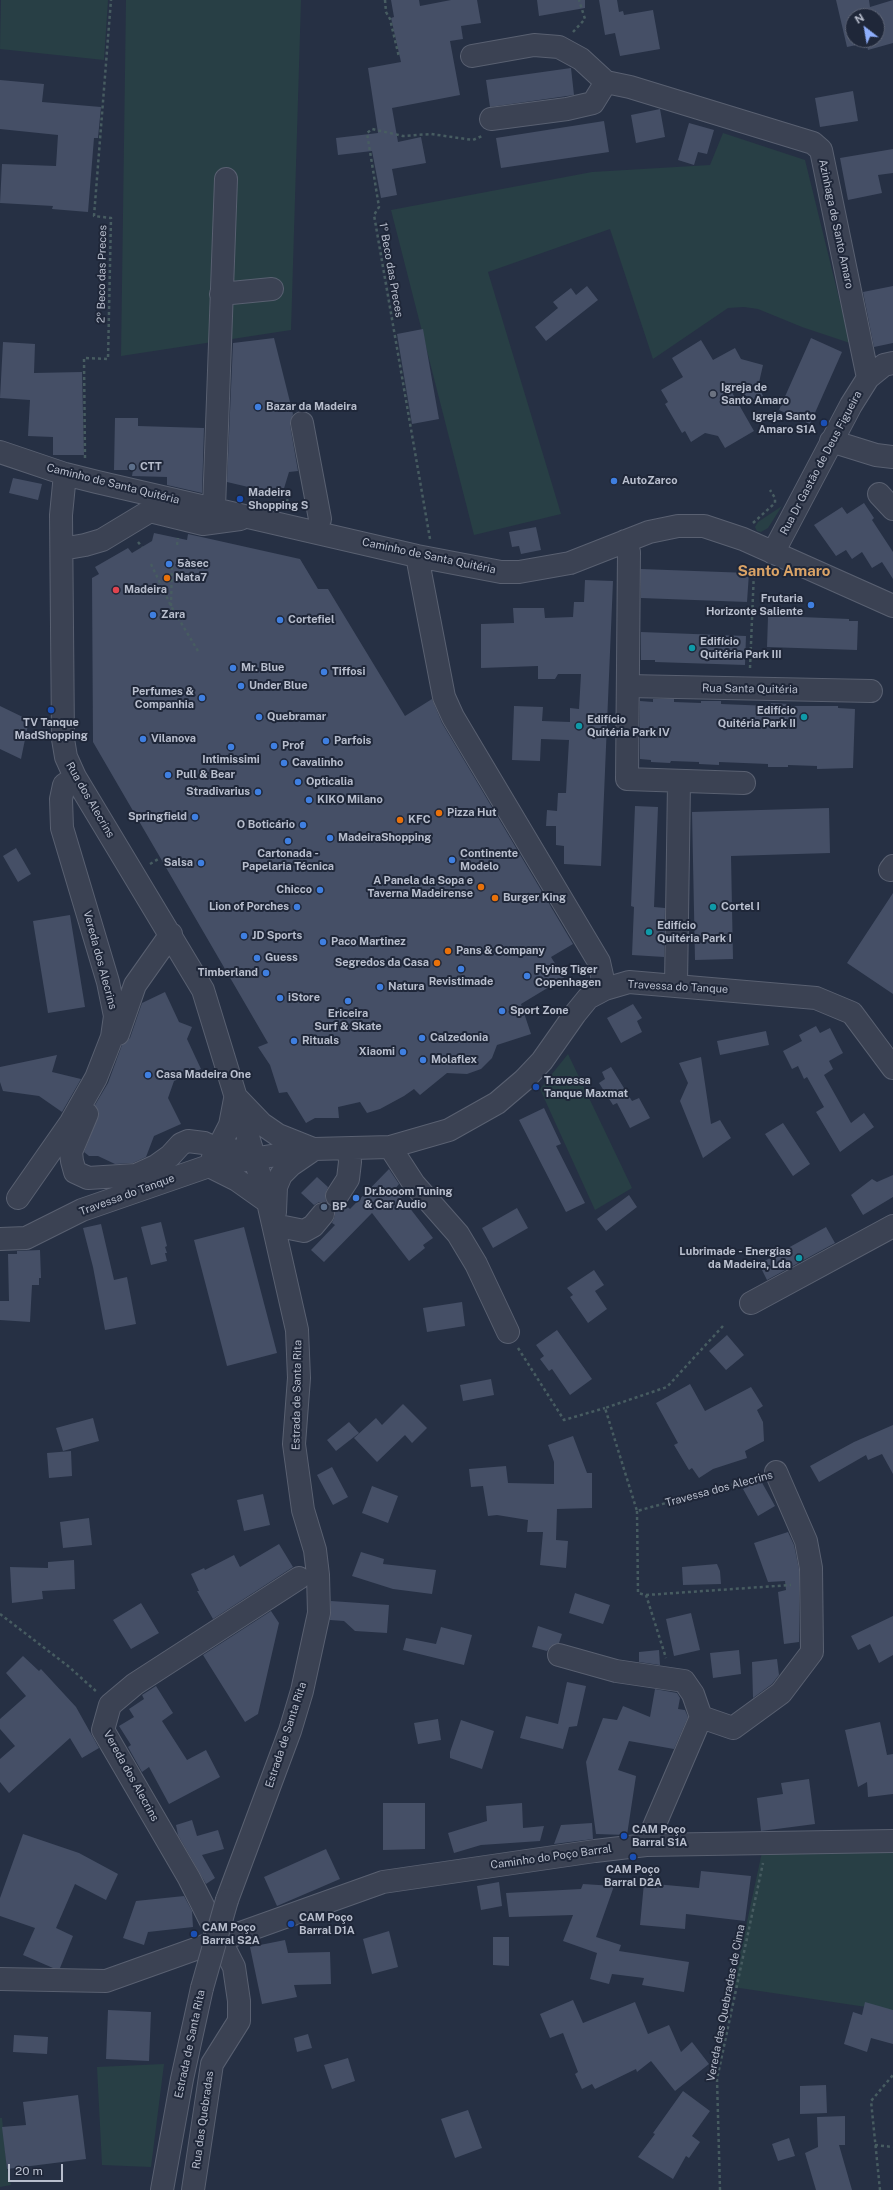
<!DOCTYPE html>
<html>
<head>
<meta charset="utf-8">
<style>
	body { margin:0 }
	#map { position:relative; width:893px; height:2190px; overflow:hidden; background:#263044; font-family:"Public Sans",sans-serif }
	canvas { display:block }
	.north { position:absolute; left:845px; top:8px; width:40px; height:40px; box-sizing:border-box; background:#1f2739; border:1px solid #5c6374; border-radius:50%; rotate:329deg; font-size:11px; font-weight:700; line-height:16px; text-align:center; color:#b8becd }
	.north::after { content:''; display:block; margin:auto; width:14px; height:18px; background:#8eaefb; clip-path:polygon(50% 0,100% 100%,50% 72%,0 100%) }
	.scale { position:absolute; left:8px; top:2164px; width:55px; height:18px; box-sizing:border-box; border:2px solid #b8becd; border-top:0; padding-left:5px; font-size:12px; line-height:14px; white-space:nowrap; color:#b8becd; -webkit-text-stroke:3px #1f2739; paint-order:stroke }
</style>
</head>
<body>
<div id="map">
<canvas width="893" height="2190"></canvas>
<div class="north">N</div>
<div class="scale">20 m</div>
</div>
<script>
const c = document.querySelector('canvas').getContext('2d');
c.lineJoin = 'round';
function fill(path, color) { c.fillStyle = color; c.fill(path, 'evenodd'); }
const shape = rows => new Path2D(rows.map(r => 'M' + r).join(''));
function stroke(path, color, width, dash) { c.strokeStyle = color; c.lineWidth = width; c.lineCap = dash ? 'butt' : 'round'; c.setLineDash(dash || []); c.stroke(path); }
function drawText(font, color, halo, rows, align = 'center') {
  c.font = font + ' "Public Sans",sans-serif'; c.lineWidth = 4; c.setLineDash([]); c.textBaseline = 'middle'; c.strokeStyle = halo; c.fillStyle = color; for (const [text, x, y, turn = 0] of rows) {
    c.save(); c.translate(x, y); c.rotate((+turn || 0) * Math.PI / 180); c.textAlign = isNaN(turn) ? turn : align; if (halo) c.strokeText(text, 0, 0); c.fillText(text, 0, 0); c.restore();
  }
}
fill(shape([
	[1,0,108,0,104,60,0,49],
	[126,0,301,0,291,330,121,356],
	[723,133,805,160,850,343,802,327,758,309,744,307,728,308,653,359,610,229,488,272,561,514,474,535,391,210,592,172,710,165],
	[782,506,768,528,761,532,757,531,755,527,758,522],
	[568,1054,632,1188,595,1210,540,1089],
	[893,1849,893,2011,733,1987,762,1852],
	[164,2064,151,2167,102,2165,97,2067],
	[0,2118,2,2118,7,2169,11,2185,0,2187]
]), '#283f45');
fill(shape([
	[391,0,419,0,420,6,451,0,477,0,481,23,461,26,463,39,450,41,460,95,392,108,398,142,421,137,426,163,392,169,397,195,381,198,372,151,338,155,336,138,378,133,368,68,401,62,391,18,394,17],
	[537,0,585,0,585,8,539,16],
	[599,0,617,0,619,12,623,11,624,15,653,10,660,49,620,56,615,33,605,35],
	[836,0,869,0,870,7,893,0,893,43,868,50,866,43,847,47],
	[853,16,877,16,877,40,853,40],
	[571,68,574,95,490,107,486,80],
	[0,80,44,84,42,102,101,107,98,138,94,138,88,212,52,209,53,206,0,203,2,164,56,166,58,135,0,129],
	[853,91,858,121,820,127,815,98],
	[660,109,665,137,636,143,631,115],
	[604,121,609,152,501,168,496,138],
	[689,123,714,130,707,154,698,152,694,165,678,160],
	[893,149,893,173,878,175,882,193,848,200,840,158],
	[587,286,598,300,546,341,535,327,558,308,553,302,571,288,576,295],
	[893,286,893,343,874,347,863,292],
	[423,329,439,419,412,424,397,334],
	[274,338,293,414,290,425,298,471,289,472,282,495,227,482,233,343],
	[811,338,842,352,810,424,779,410],
	[701,340,713,360,735,348,741,359,763,365,758,387,769,406,730,389,754,431,725,448,718,436,705,433,691,442,685,431,682,433,665,404,668,402,661,390,683,377,672,358],
	[3,342,35,344,34,373,82,372,84,455,53,455,53,437,28,436,30,400,0,398],
	[115,418,138,418,138,426,204,428,202,493,167,485,167,477,132,476,133,470,114,470],
	[13,478,42,484,38,500,9,493],
	[864,503,874,518,872,520,893,552,893,579,882,562,872,568,862,552,852,559,846,550,836,556,814,525,842,507,847,514],
	[536,527,541,550,521,554,519,546,512,547,509,532],
	[154,533,187,540,188,534,300,559,318,589,328,589,405,716,432,699,442,723,573,944,551,957,564,978,521,1004,531,1034,497,1045,492,1058,481,1069,467,1074,447,1073,420,1095,414,1089,404,1096,380,1109,367,1113,360,1102,338,1107,339,1118,315,1118,306,1123,287,1092,279,1093,270,1065,258,1047,268,1043,93,742,92,578,99,574,95,567,128,548,132,553,152,541],
	[641,569,749,573,747,602,641,598],
	[585,580,613,581,601,866,564,864,564,846,556,845,556,826,546,826,547,810,557,811,558,793,566,793,569,740,541,739,540,761,512,760,514,706,543,707,542,721,570,722,570,708,579,709,581,674,558,674,555,679,538,679,538,666,481,668,481,624,514,623,513,608,544,608,545,618,573,617,574,602,584,602],
	[777,616,849,619,849,621,858,621,857,650,767,647,768,617],
	[641,632,746,636,745,665,655,662,655,660,641,660],
	[653,699,674,699,674,702,701,703,701,701,721,701,721,704,770,706,771,703,790,704,790,706,838,706,838,708,855,709,853,768,817,769,817,766,788,765,788,767,768,767,768,764,719,762,719,765,699,764,699,762,671,761,670,763,651,762,651,760,640,759,640,701,653,702],
	[0,706,29,720,21,759,0,749],
	[635,806,658,807,654,907,665,908,664,957,632,955,634,907,631,906],
	[829,808,830,853,731,856,733,959,695,960,692,812],
	[16,848,31,874,18,882,3,856],
	[893,893,893,994,847,963],
	[70,915,85,1007,48,1013,33,921],
	[165,992,179,1022,192,1027,187,1039,201,1069,174,1081,168,1098,181,1124,154,1136,146,1157,133,1163,115,1164,98,1156,89,1156,84,1152,99,1113,95,1105,108,1083,122,1045,130,1038,142,1003],
	[633,1004,642,1018,637,1021,642,1032,621,1043,607,1018],
	[816,1026,820,1033,830,1028,843,1053,829,1061,833,1069,824,1075,851,1123,864,1113,874,1127,840,1152,816,1112,824,1107,807,1077,804,1079,798,1066,792,1069,783,1051,802,1041,799,1035],
	[766,1031,769,1045,720,1055,717,1041],
	[57,1055,52,1072,81,1079,62,1112,39,1096,3,1091,0,1082,0,1067],
	[701,1057,711,1124,720,1120,731,1138,703,1158,680,1101,688,1083,679,1063],
	[611,1067,632,1101,639,1098,650,1118,630,1128,617,1103,613,1105,599,1083,605,1079,602,1072],
	[544,1108,561,1144,556,1146,585,1203,566,1212,519,1120],
	[783,1123,810,1164,793,1176,765,1134],
	[389,1169,399,1184,395,1189,433,1238,423,1245,425,1248,409,1261,372,1213,324,1262,311,1250,335,1225,332,1223,335,1216,333,1208,342,1207,345,1205,350,1209],
	[893,1175,893,1197,863,1215,851,1195,872,1179,877,1182],
	[317,1177,328,1187,325,1195,326,1202,319,1202,314,1205,301,1193],
	[629,1195,637,1207,606,1231,597,1219],
	[517,1208,528,1228,493,1248,482,1228],
	[161,1222,167,1246,165,1247,167,1253,165,1253,167,1261,151,1265,141,1227],
	[101,1224,114,1280,127,1277,136,1324,105,1330,93,1267,83,1228],
	[244,1227,277,1353,227,1366,194,1240],
	[826,1227,835,1243,767,1280,759,1264],
	[40,1250,41,1278,39,1278,39,1285,32,1285,30,1322,0,1320,0,1301,9,1301,8,1254,17,1254,17,1251],
	[594,1270,604,1285,595,1291,607,1309,588,1323,570,1297,573,1295,567,1288],
	[462,1302,465,1326,427,1332,423,1308],
	[557,1330,592,1379,570,1395,552,1369,549,1371,540,1359,544,1356,536,1345],
	[727,1335,744,1355,726,1370,709,1351],
	[491,1379,494,1395,463,1401,460,1385],
	[690,1384,705,1411,751,1387,763,1406,757,1410,763,1422,764,1441,745,1451,747,1458,713,1469,699,1478,692,1468,689,1470,674,1445,678,1443,656,1403],
	[403,1404,427,1428,412,1443,405,1435,377,1462,354,1438,376,1418,382,1425],
	[93,1418,99,1441,63,1451,56,1428],
	[349,1422,359,1433,336,1451,327,1440],
	[893,1425,893,1474,882,1454,868,1460,866,1455,819,1482,810,1466,854,1442],
	[573,1436,587,1473,592,1473,592,1508,557,1509,556,1540,568,1541,566,1568,540,1565,543,1532,527,1532,528,1520,497,1515,488,1516,483,1486,471,1487,469,1469,506,1466,508,1483,554,1484,554,1462,548,1445],
	[71,1451,72,1476,49,1478,47,1453],
	[332,1467,348,1497,333,1505,317,1475],
	[760,1479,775,1506,758,1516,743,1489],
	[372,1486,398,1496,388,1523,362,1513],
	[263,1494,270,1525,244,1531,237,1500],
	[89,1518,92,1545,63,1548,60,1522],
	[788,1532,794,1545,799,1569,799,1642,784,1644,778,1592,786,1590,785,1581,768,1582,754,1543],
	[279,1544,293,1567,213,1619,197,1591,199,1591,191,1574,204,1568,205,1570,234,1555,240,1567],
	[361,1552,384,1559,383,1564,436,1570,432,1594,393,1589,352,1576],
	[74,1560,75,1589,42,1591,43,1599,12,1603,10,1567,48,1568,48,1562],
	[717,1564,720,1571,721,1584,683,1585,682,1567],
	[575,1593,610,1605,603,1624,569,1613],
	[331,1601,389,1605,387,1633,355,1631,344,1621,330,1620],
	[141,1603,159,1633,131,1649,113,1620],
	[271,1611,279,1623,258,1714,245,1722,203,1655],
	[691,1613,700,1650,674,1656,666,1619],
	[893,1616,893,1655,879,1663,870,1644,858,1650,851,1636],
	[538,1626,562,1634,559,1643,551,1646,547,1651,532,1647],
	[441,1627,472,1635,464,1665,403,1650,406,1638,436,1644],
	[659,1650,660,1665,639,1662,639,1652],
	[739,1650,741,1674,713,1678,710,1653],
	[23,1656,39,1671,41,1669,76,1707,99,1748,82,1758,70,1738,9,1793,0,1782,0,1759,15,1746,0,1729,0,1719,26,1696,6,1673],
	[777,1659,779,1675,772,1684,753,1698,752,1662],
	[567,1682,586,1686,577,1726,569,1727,563,1749,520,1738,526,1716,558,1724],
	[156,1686,173,1713,162,1721,187,1760,206,1750,220,1777,169,1804,149,1767,142,1772,128,1747,131,1745,119,1726,134,1717,129,1709,144,1699,142,1695],
	[655,1689,677,1693,680,1698,678,1709,685,1710,688,1717,674,1749,629,1741,618,1770,636,1776,627,1835,596,1834,586,1762,603,1718,617,1720,623,1706,650,1717],
	[438,1719,441,1740,418,1744,414,1723],
	[461,1720,494,1731,482,1769,450,1758,450,1752],
	[880,1722,887,1755,893,1754,893,1794,868,1797,867,1782,858,1787,845,1730],
	[809,1779,815,1824,761,1831,757,1798,783,1794,781,1783],
	[383,1803,425,1803,425,1849,383,1850],
	[522,1803,523,1828,544,1826,540,1841,481,1845,454,1853,448,1833,487,1821,486,1806],
	[192,1820,197,1836,218,1830,224,1849,202,1855,215,1878,206,1884,178,1835,176,1825],
	[592,1823,593,1839,554,1844,561,1825],
	[23,1834,79,1853,118,1874,106,1900,75,1884,56,1928,73,1936,60,1968,53,1968,23,1955,35,1928,0,1916,0,1898],
	[326,1849,340,1879,277,1906,264,1877],
	[701,1871,751,1876,745,1921,686,1914,685,1929,640,1925,644,1883,699,1888],
	[499,1882,502,1906,481,1910,477,1886],
	[583,1884,614,1886,596,1937,621,1945,619,1951,689,1962,684,1992,642,1985,644,1978,612,1974,609,1984,590,1979,597,1953,563,1941,573,1915,509,1917,506,1893,581,1889],
	[184,1896,192,1911,193,1927,148,1932,144,1945,123,1938,136,1901],
	[389,1931,398,1967,372,1974,363,1939],
	[493,1937,509,1937,509,1966,493,1965],
	[285,1940,288,1953,330,1952,331,1984,294,1985,297,1997,262,2004,250,1947],
	[573,2000,583,2023,635,2002,648,2034,669,2025,681,2052,692,2042,709,2064,675,2091,651,2061,637,2072,636,2069,595,2089,592,2084,582,2089,575,2074,578,2072,563,2033,550,2038,540,2014],
	[865,2002,893,2010,893,2044,871,2038,867,2052,844,2044,853,2012,862,2015],
	[108,2010,151,2012,149,2061,106,2059],
	[308,2034,312,2048,297,2052,294,2038],
	[14,2035,48,2037,47,2054,13,2052],
	[348,2058,355,2081,332,2089,324,2065],
	[826,2085,827,2113,800,2114,800,2086],
	[683,2091,710,2111,692,2136,700,2142,689,2158,686,2156,673,2179,638,2157,655,2134,653,2133],
	[78,2095,86,2159,7,2169,2,2127,26,2125,23,2102],
	[468,2110,482,2148,455,2158,441,2119],
	[845,2116,845,2145,839,2145,852,2190,816,2190,805,2153,818,2147,817,2117],
	[789,2138,795,2156,778,2161,772,2144]
]), '#454f66');
const minor = shape([
	[472,56,534,45,559,47,581,59,606,82,630,87,813,143,821,150,868,378],
	[491,119,567,109,593,103,606,82],
	[221,294,272,289],
	[302,423,320,519],
	[831,441,876,455,893,457],
	[0,452,65,474,97,482,417,556,501,572,519,572,570,563,649,532,678,526,704,526,743,539,893,606],
	[65,474,61,515,63,739,66,757,75,777,203,990,268,1202,297,1330,299,1378,294,1444,303,1510,315,1550,318,1575,319,1613,302,1691,290,1731,227,1900],
	[879,494,893,509],
	[214,508,226,179],
	[625,541,629,552,627,779,744,783],
	[62,549,85,545,102,540,150,511,203,524,240,519],
	[773,553,851,405,868,378,884,365,893,363],
	[417,556,444,697,453,717,599,962,605,989],
	[628,686,871,691],
	[890,870,893,866],
	[676,985,679,782],
	[118,1034,135,985,171,934],
	[238,1099,262,1124,278,1135,313,1149],
	[87,1114,71,1152,72,1161,75,1172,88,1178,136,1175,156,1166,170,1156,181,1144,188,1141,204,1143,217,1149,242,1151,246,1154],
	[390,1147,414,1184,458,1234,476,1264,508,1332],
	[212,1160,230,1125,235,1099],
	[209,1166,237,1180,268,1202],
	[337,1196,348,1179,350,1162,349,1149],
	[18,1198,71,1122,96,1078,112,1037,115,1016,108,982,62,828,61,799,64,785,75,777],
	[275,1212,276,1187,281,1175,291,1165,310,1152],
	[274,1225,304,1231,313,1226,323,1214],
	[0,1239,26,1238,82,1210,209,1166,314,1149,390,1147,449,1130,497,1103,524,1080,542,1061,575,1014,588,998,605,989,629,982,816,998,852,1013,893,1068],
	[751,1303,893,1226],
	[559,1655,616,1671,684,1681,693,1694,701,1717],
	[646,1845,701,1717,733,1728,781,1693,812,1652,811,1568,806,1541,776,1472],
	[0,1979,106,1981,383,1882,595,1851,646,1845,893,1841],
	[162,2190,182,2079,202,1988],
	[193,2190,212,2064,239,2021,239,2001,234,1967,189,1878,103,1730,110,1705,135,1684,299,1578]
]);
stroke(minor, '#596071', 24);
stroke(shape([
	[385,0,386,12,390,19,399,57],
	[573,32,585,19,579,0],
	[85,458,84,358,108,359,111,218,94,216,111,0],
	[284,489,289,497,285,505],
	[254,498,257,489],
	[753,523,775,503,775,498,770,490],
	[430,539,374,215,379,207,367,133,372,129,403,136,431,134,473,140,482,136],
	[138,542,142,547],
	[177,545,178,538],
	[151,564,171,606,198,651],
	[171,606,172,563],
	[750,668,754,571],
	[150,864,160,858],
	[723,1326,667,1387,605,1408,637,1511,757,1478],
	[518,1348,564,1420,605,1408],
	[637,1511,638,1593,646,1595,666,1658],
	[646,1595,791,1585],
	[0,1614,68,1666,97,1692],
	[875,2145,893,2147],
	[720,2190,717,2079,763,1863],
	[880,2190,871,2101,893,2075]
]), '#475c61', 2.5, [3, 3]);
stroke(minor, '#3b4253', 22);
const minorBridge = shape([
	[202,1988,227,1900]
]);
stroke(minorBridge, '#596071', 24, []);
stroke(minorBridge, '#3b4253', 22);
for (const [x, y, r, color] of [
	[713,394,4,"#6b7280"],
	[258,407,4,"#3f7fe0"],
	[824,423,4,"#1a4fb4"],
	[132,467,4,"#5c6f8a"],
	[614,481,4,"#3f7fe0"],
	[240,499,4,"#1a4fb4"],
	[169,564,4,"#3f7fe0"],
	[167,578,4,"#e8710a"],
	[116,590,4,"#e0444e"],
	[811,605,4,"#3f7fe0"],
	[153,615,4,"#3f7fe0"],
	[280,620,4,"#3f7fe0"],
	[692,648,4,"#0f9aa8"],
	[233,668,4,"#3f7fe0"],
	[324,672,4,"#3f7fe0"],
	[241,686,4,"#3f7fe0"],
	[202,698,4,"#3f7fe0"],
	[51,710,4,"#1a4fb4"],
	[259,717,4,"#3f7fe0"],
	[804,717,4,"#0f9aa8"],
	[579,726,4,"#0f9aa8"],
	[143,739,4,"#3f7fe0"],
	[326,741,4,"#3f7fe0"],
	[274,746,4,"#3f7fe0"],
	[231,747,4,"#3f7fe0"],
	[284,763,4,"#3f7fe0"],
	[168,775,4,"#3f7fe0"],
	[298,782,4,"#3f7fe0"],
	[258,792,4,"#3f7fe0"],
	[309,800,4,"#3f7fe0"],
	[439,813,4,"#e8710a"],
	[195,817,4,"#3f7fe0"],
	[400,820,4,"#e8710a"],
	[303,825,4,"#3f7fe0"],
	[330,838,4,"#3f7fe0"],
	[288,841,4,"#3f7fe0"],
	[452,860,4,"#3f7fe0"],
	[201,863,4,"#3f7fe0"],
	[481,887,4,"#e8710a"],
	[320,890,4,"#3f7fe0"],
	[495,898,4,"#e8710a"],
	[297,907,4,"#3f7fe0"],
	[713,907,4,"#0f9aa8"],
	[649,932,4,"#0f9aa8"],
	[244,936,4,"#3f7fe0"],
	[323,942,4,"#3f7fe0"],
	[448,951,4,"#e8710a"],
	[257,958,4,"#3f7fe0"],
	[437,963,4,"#e8710a"],
	[461,969,4,"#3f7fe0"],
	[266,973,4,"#3f7fe0"],
	[527,976,4,"#3f7fe0"],
	[380,987,4,"#3f7fe0"],
	[280,998,4,"#3f7fe0"],
	[348,1001,4,"#3f7fe0"],
	[502,1011,4,"#3f7fe0"],
	[422,1038,4,"#3f7fe0"],
	[294,1041,4,"#3f7fe0"],
	[403,1052,4,"#3f7fe0"],
	[423,1060,4,"#3f7fe0"],
	[148,1075,4,"#3f7fe0"],
	[536,1087,4,"#1a4fb4"],
	[356,1198,4,"#3f7fe0"],
	[324,1207,4,"#5c6f8a"],
	[799,1258,4,"#0f9aa8"],
	[624,1836,4,"#1a4fb4"],
	[633,1857,4,"#1a4fb4"],
	[291,1924,4,"#1a4fb4"],
	[194,1934,4,"#1a4fb4"]
]) { const dot = new Path2D(); dot.arc(x, y, r, 0, 2 * Math.PI); c.fillStyle = color; c.fill(dot); stroke(dot, '#1f2739', 1.5); }
drawText('11px', '#b8becd', '#1f2739', [
	["Azinhaga de Santo Amaro",836,224,78],
	["1º Beco das Preces",391,270,80],
	["2º Beco das Preces",102,274,-89],
	["Rua Dr Gastão de Deus Figueira",821,463,-62],
	["Caminho de Santa Quitéria",113,484,14],
	["Caminho de Santa Quitéria",429,556,12],
	["Rua Santa Quitéria",750,689,1],
	["Rua dos Alecrins",90,800,60],
	["Vereda dos Alecrins",100,960,75],
	["Travessa do Tanque",678,987,3],
	["Travessa do Tanque",127,1195,-20],
	["Estrada de Santa Rita",297,1395,-89],
	["Travessa dos Alecrins",719,1489,-15],
	["Estrada de Santa Rita",286,1735,-72],
	["Vereda dos Alecrins",131,1776,61],
	["Caminho do Poço Barral",551,1857,-8],
	["Vereda das Quebradas de Cima",726,2003,-79],
	["Estrada de Santa Rita",190,2044,-78],
	["Rua das Quebradas",203,2120,-82]
]);
drawText('bold 11px', '#b8becd', '#1f2739', [
	["Igreja de",721,388],
	["Santo Amaro",721,401],
	["Bazar da Madeira",266,407],
	["Igreja Santo",816,417,"right"],
	["Amaro S1A",816,430,"right"],
	["CTT",140,467],
	["AutoZarco",622,481],
	["Madeira",248,493],
	["Shopping S",248,506],
	["5àsec",177,564],
	["Nata7",175,578],
	["Madeira",124,590],
	["Frutaria",803,599,"right"],
	["Horizonte Saliente",803,612,"right"],
	["Zara",161,615],
	["Cortefiel",288,620],
	["Edifício",700,642],
	["Quitéria Park III",700,655],
	["Mr. Blue",241,668],
	["Tiffosi",332,672],
	["Under Blue",249,686],
	["Perfumes &",194,692,"right"],
	["Companhia",194,705,"right"],
	["Edifício",796,711,"right"],
	["Quitéria Park II",796,724,"right"],
	["Quebramar",267,717],
	["Edifício",587,720],
	["Quitéria Park IV",587,733],
	["TV Tanque",51,723,"center"],
	["MadShopping",51,736,"center"],
	["Vilanova",151,739],
	["Parfois",334,741],
	["Prof",282,746],
	["Intimissimi",231,760,"center"],
	["Cavalinho",292,763],
	["Pull & Bear",176,775],
	["Opticalia",306,782],
	["Stradivarius",250,792,"right"],
	["KIKO Milano",317,800],
	["Pizza Hut",447,813],
	["Springfield",187,817,"right"],
	["KFC",408,820],
	["O Boticário",295,825,"right"],
	["MadeiraShopping",338,838],
	["Cartonada -",288,854,"center"],
	["Papelaria Técnica",288,867,"center"],
	["Continente",460,854],
	["Modelo",460,867],
	["Salsa",193,863,"right"],
	["A Panela da Sopa e",473,881,"right"],
	["Taverna Madeirense",473,894,"right"],
	["Chicco",312,890,"right"],
	["Burger King",503,898],
	["Lion of Porches",289,907,"right"],
	["Cortel I",721,907],
	["Edifício",657,926],
	["Quitéria Park I",657,939],
	["JD Sports",252,936],
	["Paco Martinez",331,942],
	["Pans & Company",456,951],
	["Guess",265,958],
	["Segredos da Casa",429,963,"right"],
	["Flying Tiger",535,970],
	["Copenhagen",535,983],
	["Timberland",258,973,"right"],
	["Revistimade",461,982,"center"],
	["Natura",388,987],
	["iStore",288,998],
	["Sport Zone",510,1011],
	["Ericeira",348,1014,"center"],
	["Surf & Skate",348,1027,"center"],
	["Calzedonia",430,1038],
	["Rituals",302,1041],
	["Xiaomi",395,1052,"right"],
	["Molaflex",431,1060],
	["Casa Madeira One",156,1075],
	["Travessa",544,1081],
	["Tanque Maxmat",544,1094],
	["Dr.booom Tuning",364,1192],
	["& Car Audio",364,1205],
	["BP",332,1207],
	["Lubrimade - Energias",791,1252,"right"],
	["da Madeira, Lda",791,1265,"right"],
	["CAM Poço",632,1830],
	["Barral S1A",632,1843],
	["CAM Poço",633,1870,"center"],
	["Barral D2A",633,1883,"center"],
	["CAM Poço",299,1918],
	["Barral D1A",299,1931],
	["CAM Poço",202,1928],
	["Barral S2A",202,1941]
], 'left');
drawText('bold 15px', '#daa366', '#1f2739', [
	["Santo Amaro",784,571]
]);
</script>
</body>
</html>
